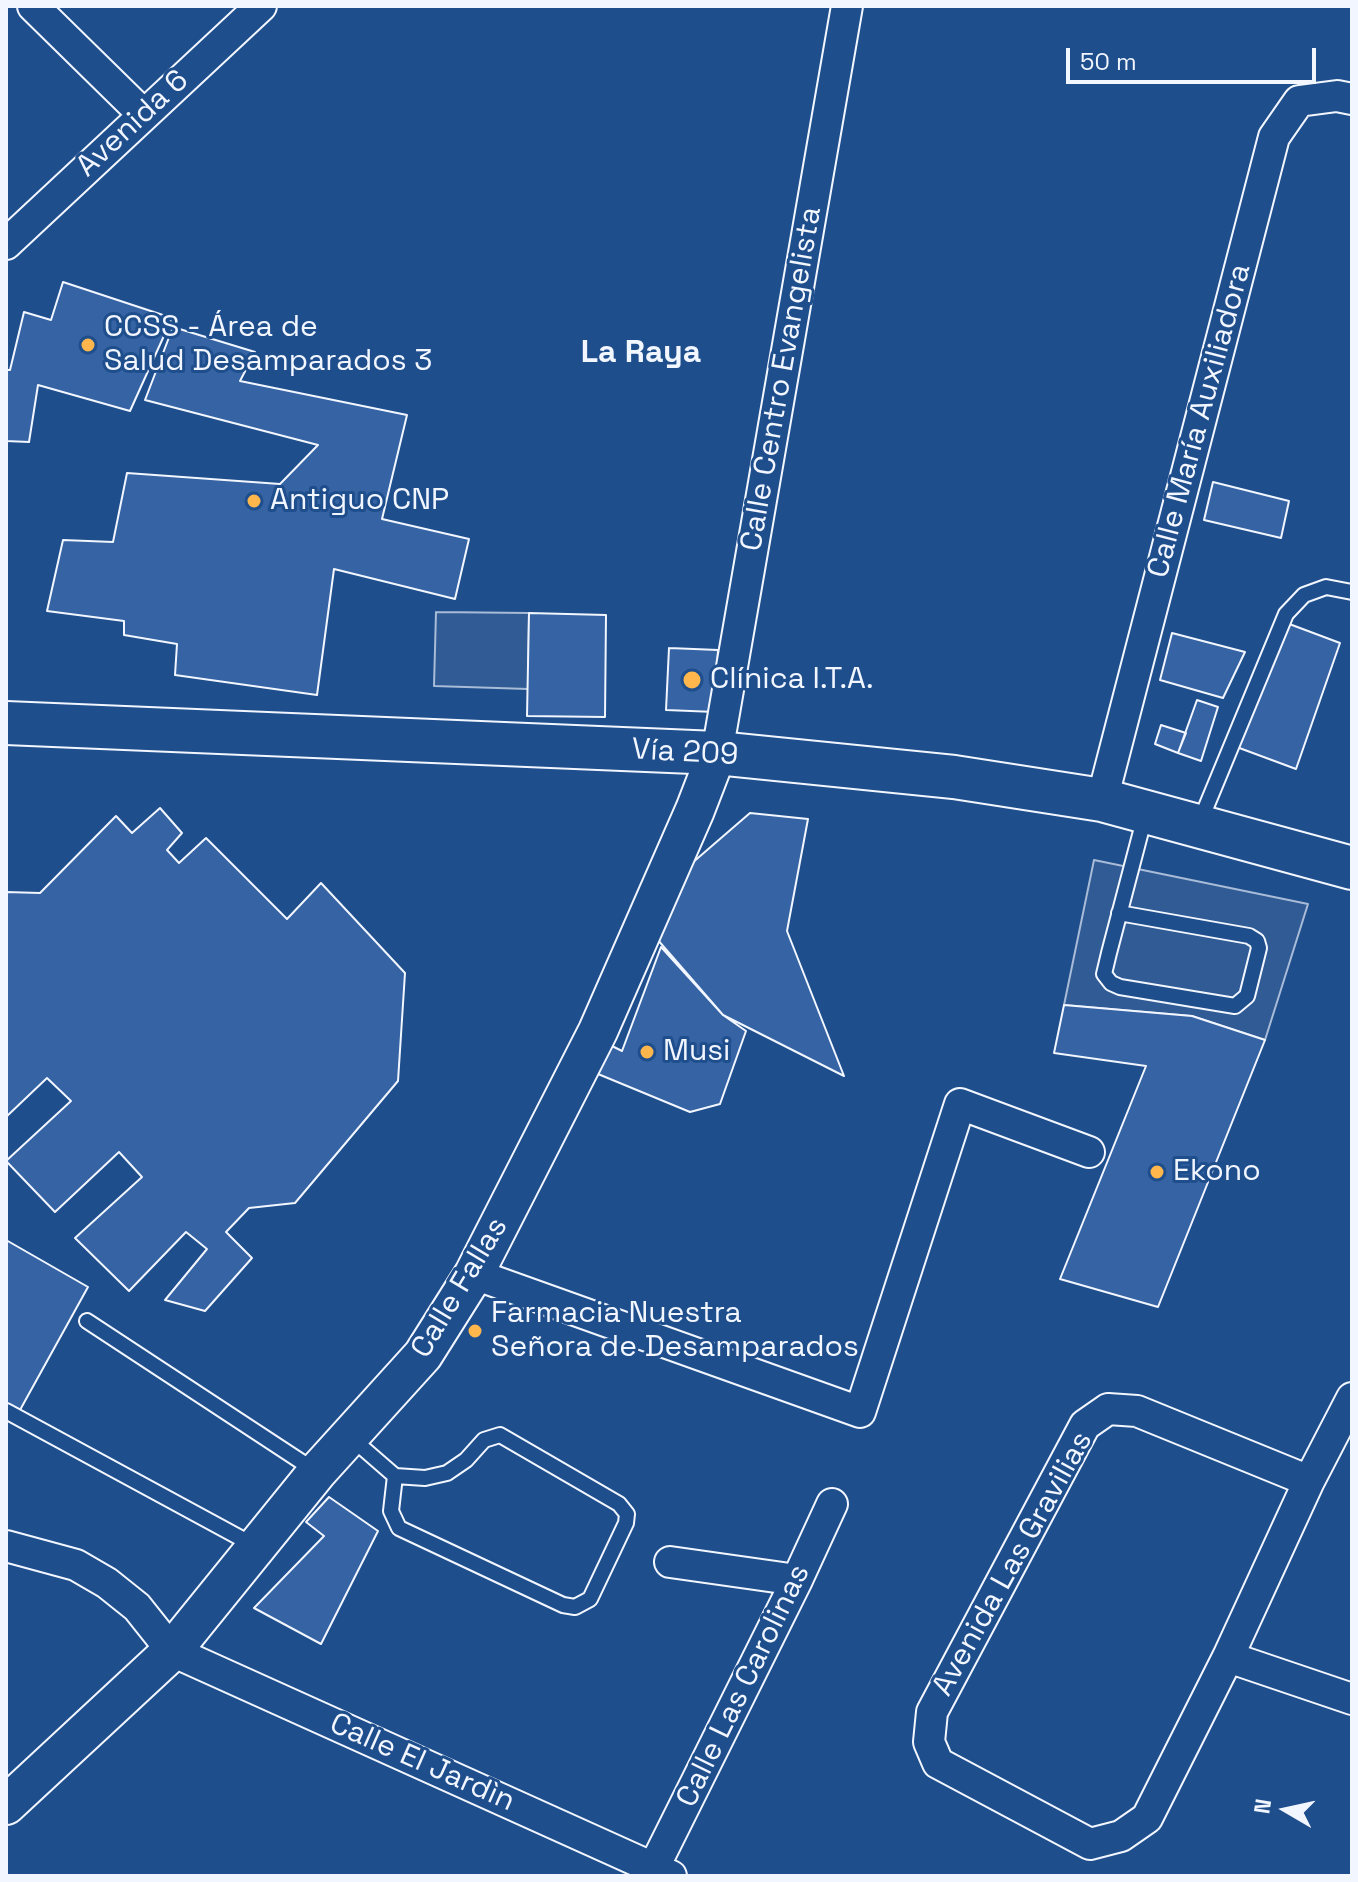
<!DOCTYPE html>
<html>
<head>
<meta charset="utf-8">
<style>
	body { margin:0 }
	#map { position:relative; width:1358px; height:1882px; overflow:hidden; background:#1f4e8c; font-family:"Space Grotesk",sans-serif }
	canvas { display:block }
	.frame { position:absolute; inset:0; border:8px solid #f2f6ff; pointer-events:none }
	.north { position:absolute; left:1246px; top:1770px; width:80px; height:80px; -webkit-text-stroke:6px #1f4e8c; paint-order:stroke; rotate:279deg; font-size:22px; font-weight:700; line-height:32px; text-align:center; color:#f2f6ff }
	.north::after { content:''; display:block; margin:auto; width:28px; height:36px; background:#f2f6ff; clip-path:polygon(50% 0,100% 100%,50% 72%,0 100%) }
	.scale { position:absolute; left:1066px; top:48px; width:250px; height:36px; box-sizing:border-box; border:4px solid #f2f6ff; border-top:0; padding-left:10px; font-size:24px; line-height:28px; white-space:nowrap; color:#f2f6ff; -webkit-text-stroke:6px #1f4e8c; paint-order:stroke }
</style>
</head>
<body>
<div id="map">
<canvas width="1358" height="1882"></canvas>
<div class="frame"></div>
<div class="north">N</div>
<div class="scale">50 m</div>
</div>
<script>
const c = document.querySelector('canvas').getContext('2d');
c.lineJoin = 'round';
function fill(path, color) { c.fillStyle = color; c.fill(path, 'evenodd'); }
const shape = rows => new Path2D(rows.map(r => 'M' + r).join(''));
function stroke(path, color, width, dash) { c.strokeStyle = color; c.lineWidth = width; c.lineCap = dash ? 'butt' : 'round'; c.setLineDash(dash || []); c.stroke(path); }
function drawText(font, color, halo, rows, align = 'center') {
  c.font = font + ' "Space Grotesk",sans-serif'; c.lineWidth = 6; c.setLineDash([]); c.textBaseline = 'middle'; c.strokeStyle = halo; c.fillStyle = color; for (const [text, x, y, turn = 0] of rows) {
    c.save(); c.translate(x, y); c.rotate((+turn || 0) * Math.PI / 180); c.textAlign = isNaN(turn) ? turn : align; if (halo) c.strokeText(text, 0, 0); c.fillText(text, 0, 0); c.restore();
  }
}
const built = shape([
	[436,612,529,613,528,689,434,686,436,612],
	[1094,860,1308,904,1265,1040,1192,1016,1064,1005,1094,860]
]);
fill(built, '#305b95');
stroke(built, '#a8bbd7', 2);
const building = shape([
	[63,282,172,318,130,411,38,385,29,442,6,441,6,370,10,370,24,312,51,320,63,282],
	[173,327,255,352,240,381,407,415,382,519,469,539,455,599,334,569,317,695,175,675,177,644,124,635,124,621,47,611,63,540,113,542,127,473,280,484,318,445,145,400,173,327],
	[1213,482,1289,501,1281,538,1204,520,1213,482],
	[529,613,606,615,605,717,527,716,529,613],
	[1284,622,1340,643,1296,769,1234,746,1284,622],
	[1172,633,1245,652,1223,698,1160,680,1172,633],
	[669,648,718,650,715,712,666,710,669,648],
	[1197,700,1218,707,1201,761,1178,753,1197,700],
	[1161,725,1186,733,1178,753,1155,744,1161,725],
	[160,808,182,833,167,850,179,863,206,838,287,919,321,883,405,973,398,1081,295,1203,249,1208,226,1232,252,1258,205,1311,165,1300,207,1249,186,1232,129,1291,75,1238,142,1177,119,1152,55,1212,6,1161,71,1101,47,1078,6,1117,6,892,40,893,116,816,132,833,160,808],
	[750,813,808,819,787,931,844,1076,723,1015,657,939,684,870,750,813],
	[661,947,723,1015,746,1031,720,1104,690,1112,598,1074,610,1045,622,1051,661,947],
	[1064,1005,1192,1016,1265,1040,1158,1307,1060,1279,1146,1066,1054,1053,1064,1005],
	[6,1240,88,1287,20,1410,6,1403,6,1240],
	[329,1497,378,1531,321,1644,254,1608,324,1536,306,1522,329,1497]
]);
fill(building, '#3563a3');
stroke(building, '#f2f6ff', 2);
const service = shape([
	[1199,824,1286,614,1304,595,1326,587,1352,592],
	[1119,913,1249,936,1257,941,1259,948,1247,996,1235,1006,1120,987,1111,983,1104,974,1109,953,1145,816],
	[87,1321,317,1472],
	[6,1411,257,1547],
	[349,1436,395,1476,425,1478,447,1473,466,1460,484,1440,500,1435,619,1504,627,1514,626,1523,590,1599,575,1607,563,1605,399,1528,391,1511,395,1476]
]);
const minor = shape([
	[33,6,143,114],
	[6,244,261,6],
	[717,753,847,6],
	[1102,800,1274,137,1299,101,1337,96,1352,99],
	[474,1274,860,1412,960,1104,1089,1152],
	[1108,1409,1137,1411,1309,1481,1228,1657,1147,1818,1121,1836,1090,1844,938,1763,929,1742,932,1712,1085,1425,1108,1409],
	[1309,1481,1352,1398],
	[6,1546,76,1565,107,1583,137,1607,172,1651,671,1876],
	[670,1562,797,1580],
	[1228,1657,1352,1699],
	[654,1867,797,1580,832,1504]
]);
const tertiary = shape([
	[6,1805,172,1651,317,1472,423,1355,474,1274,598,1031,695,810,717,753]
]);
const secondary = shape([
	[6,723,717,753,954,777,1102,800,1352,868]
]);
stroke(service, '#f2f6ff', 18);
stroke(minor, '#f2f6ff', 34);
stroke(tertiary, '#f2f6ff', 42);
stroke(secondary, '#f2f6ff', 46);
stroke(service, '#1f4e8c', 14);
stroke(minor, '#1f4e8c', 30);
stroke(tertiary, '#1f4e8c', 38);
stroke(secondary, '#1f4e8c', 42);
for (const [x, y, r, color] of [
	[88,345,8,"#ffb74d"],
	[254,501,8,"#ffb74d"],
	[692,680,10,"#ffb74d"],
	[647,1052,8,"#ffb74d"],
	[1157,1172,8,"#ffb74d"],
	[475,1331,8,"#ffb74d"]
]) { const dot = new Path2D(); dot.arc(x, y, r, 0, 2 * Math.PI); c.fillStyle = color; c.fill(dot); stroke(dot, '#1f4e8c', 3); }
drawText('30px', '#f2f6ff', '#1f4e8c', [
	["Avenida 6",133,124,-43],
	["Calle Centro Evangelista",782,379,-80],
	["Calle María Auxiliadora",1200,421,-75],
	["Vía 209",685,753,3],
	["Calle Fallas",460,1288,-59],
	["Avenida Las Gravilias",1013,1564,-61],
	["Calle Las Carolinas",744,1686,-64],
	["Calle El Jardìn",422,1763,24]
]);
drawText('30px', '#f2f6ff', '#1f4e8c', [
	["CCSS - Área de",104,328],
	["Salud Desamparados 3",104,362],
	["Antiguo CNP",270,501],
	["Clínica I.T.A.",710,680],
	["Musi",663,1052],
	["Ekono",1173,1172],
	["Farmacia Nuestra",491,1314],
	["Señora de Desamparados",491,1348]
], 'left');
drawText('bold 32px', '#f2f6ff', '#1f4e8c', [
	["La Raya",641,353]
]);
</script>
</body>
</html>
